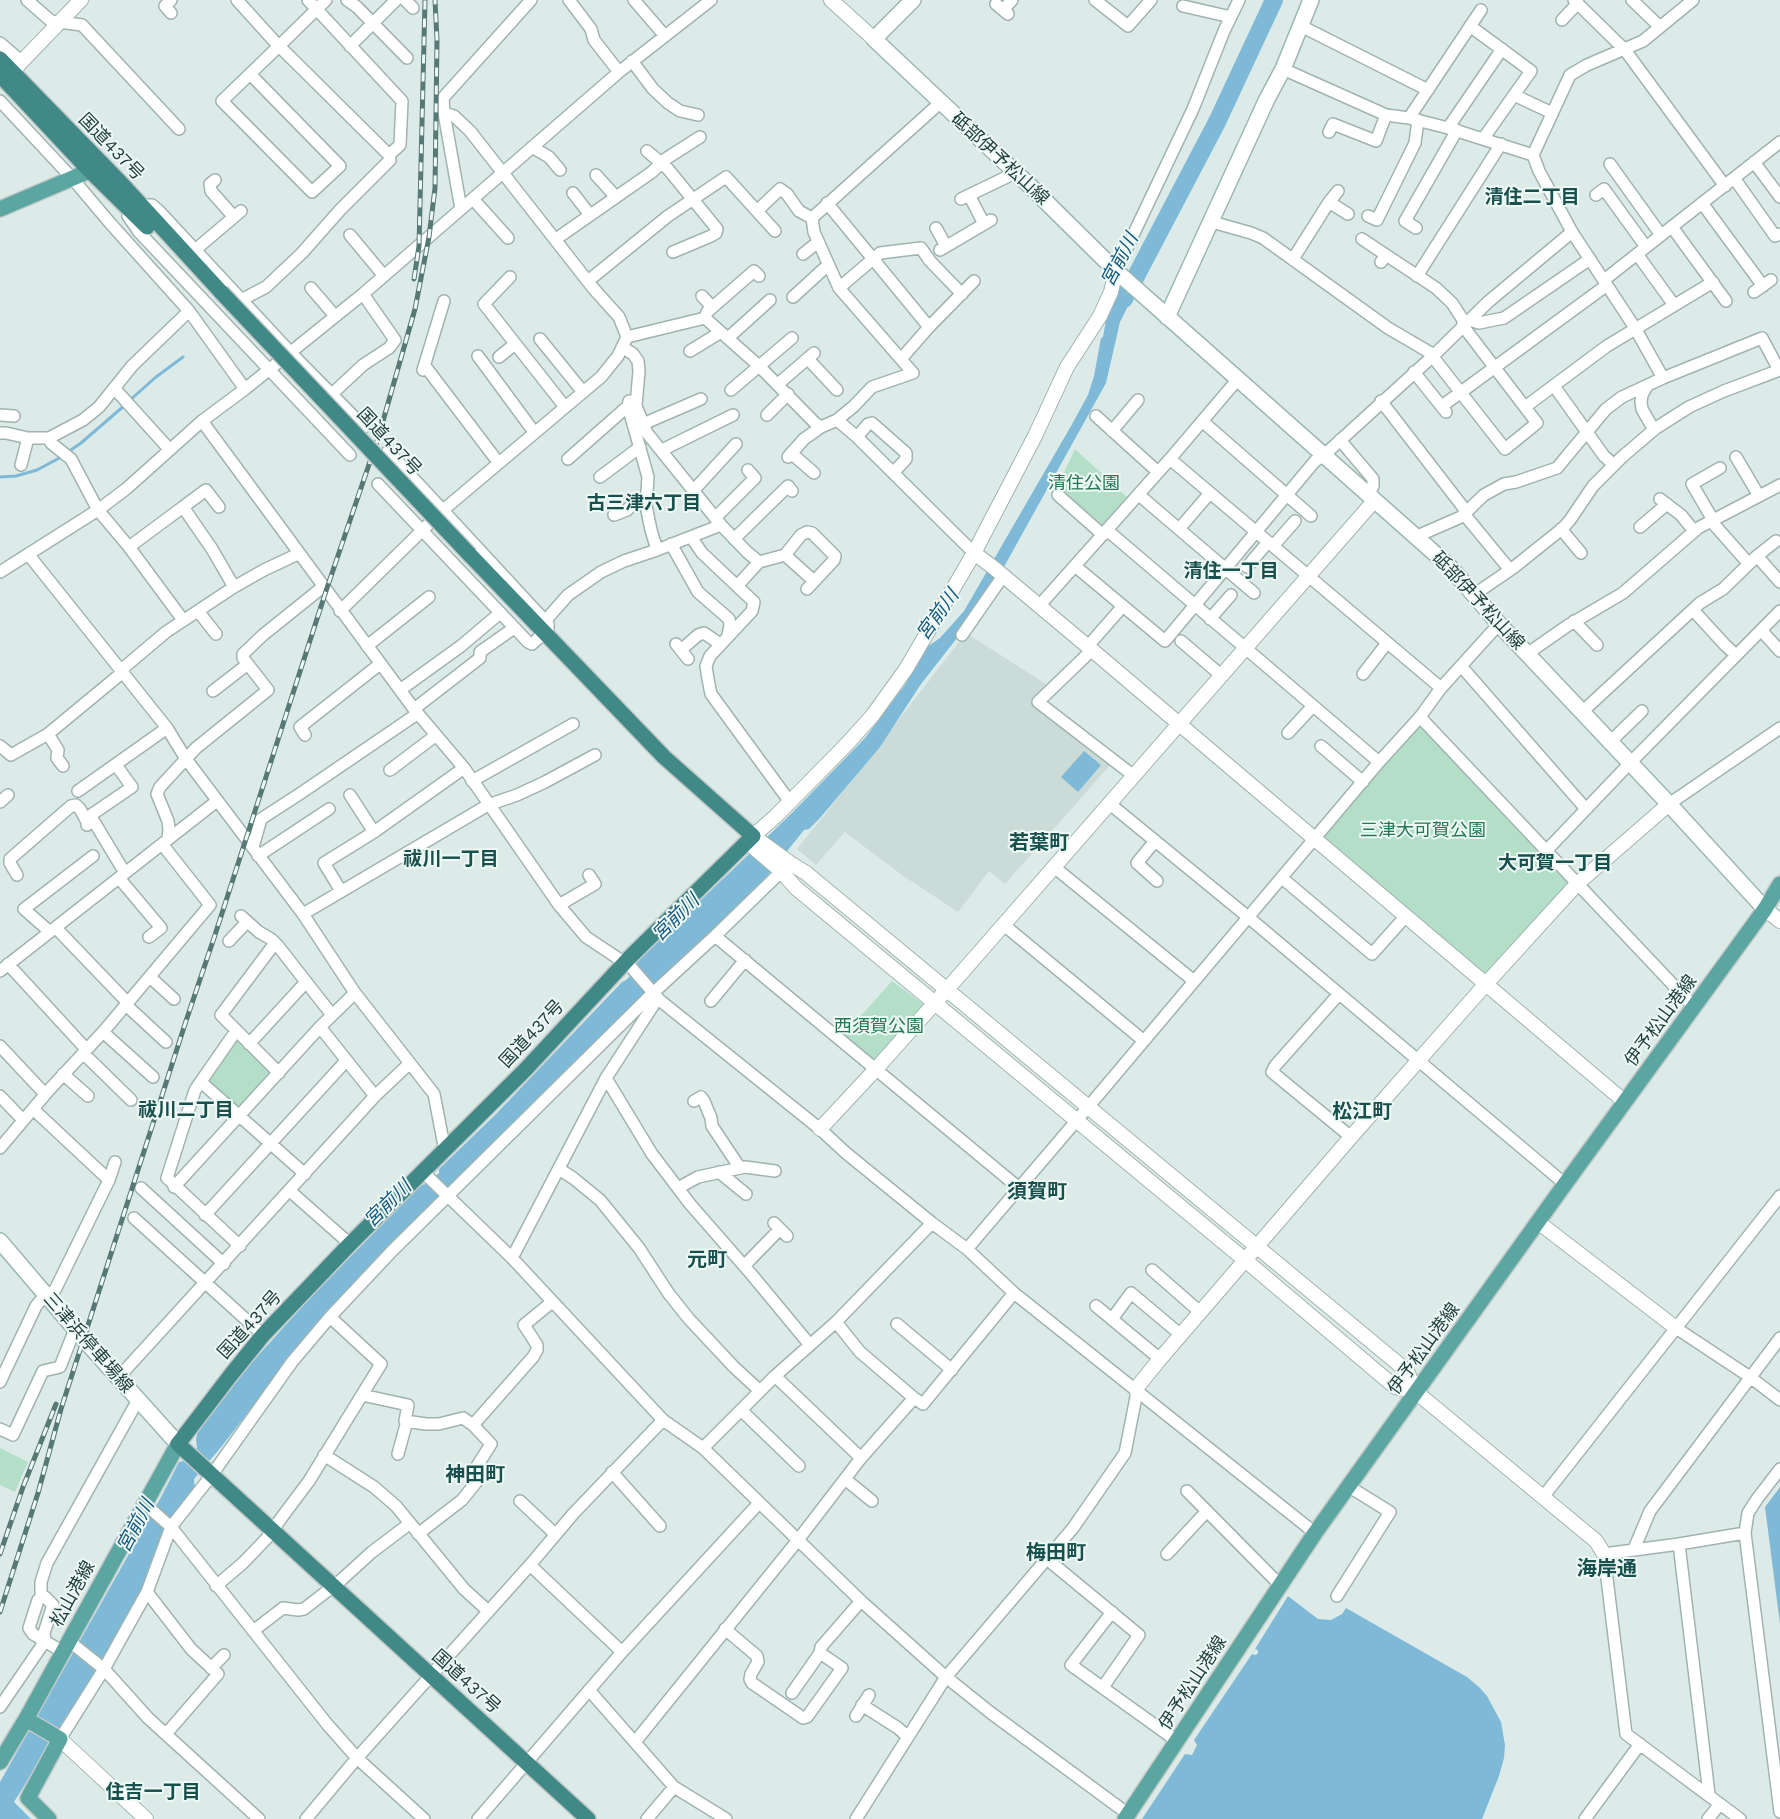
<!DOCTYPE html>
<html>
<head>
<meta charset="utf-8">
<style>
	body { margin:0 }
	canvas { display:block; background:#ddebe8 }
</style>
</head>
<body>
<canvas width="1780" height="1819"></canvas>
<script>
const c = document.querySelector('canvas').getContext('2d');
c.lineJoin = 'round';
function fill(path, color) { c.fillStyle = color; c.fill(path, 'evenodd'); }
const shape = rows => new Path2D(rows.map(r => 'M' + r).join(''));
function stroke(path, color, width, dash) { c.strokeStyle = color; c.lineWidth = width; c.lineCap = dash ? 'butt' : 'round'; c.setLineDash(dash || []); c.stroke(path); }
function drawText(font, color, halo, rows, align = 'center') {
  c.font = font + ' "Work Sans","Noto Sans JP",sans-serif'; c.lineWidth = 4; c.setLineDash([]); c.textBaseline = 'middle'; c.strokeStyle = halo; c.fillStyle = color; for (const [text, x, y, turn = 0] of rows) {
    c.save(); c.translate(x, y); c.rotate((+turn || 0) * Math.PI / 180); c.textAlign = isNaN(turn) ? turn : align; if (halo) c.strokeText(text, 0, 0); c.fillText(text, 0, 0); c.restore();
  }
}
fill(shape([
	[966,633,1046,684,1034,701,1111,764,1005,884,989,871,958,912,902,875,845,832,816,865,797,849,826,813]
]), '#cbdbd7');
fill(shape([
	[1075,449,1128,498,1104,526,1057,487],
	[1420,721,1573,883,1485,981,1320,839],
	[892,981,924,1005,875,1065,842,1037],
	[236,1035,275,1074,239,1113,204,1082],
	[0,1448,28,1462,15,1492,0,1485]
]), '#b3dfc8');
fill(shape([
	[1122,284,1134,294,1120,322,1106,383,995,583,975,615,921,684,880,747,820,818,809,829,804,830,763,881,749,893,748,897,650,989,386,1250,324,1314,222,1446,194,1479,195,1489,166,1533,139,1595,112,1646,67,1716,14,1802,31,1819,0,1819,0,1782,160,1499,179,1462,184,1461,197,1448,196,1439,198,1431,247,1368,309,1299,420,1186,428,1183,439,1173,439,1169,496,1114,622,982,626,980,635,971,634,964,791,814,865,738,905,685,927,647,940,638,964,611,1071,426,1088,395,1094,376,1101,338,1103,337,1107,315],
	[1084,751,1101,765,1078,792,1061,777],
	[1780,1487,1780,1624,1765,1507],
	[1288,1596,1318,1619,1331,1620,1342,1614,1346,1608,1467,1677,1480,1688,1487,1696,1501,1722,1505,1745,1504,1758,1499,1776,1482,1819,1142,1819,1185,1754,1192,1755,1197,1745,1194,1740,1252,1654,1256,1655,1258,1653,1258,1650,1255,1649]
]), '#7eb9d8');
stroke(shape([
	[129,401,156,377,183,357],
	[68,452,81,443,125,405],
	[0,477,16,476,37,470,63,456]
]), '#7eb9d8', 3);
stroke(shape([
	[1124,299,1217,122,1274,0]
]), '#7eb9d8', 18);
const minor = shape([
	[27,0,51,21,82,25,179,129],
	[171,0,165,6,171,13],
	[237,0,275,42,389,155,400,145,402,101,308,0],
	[347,0,357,7,407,58],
	[405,0,413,8],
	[569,0,591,29,594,40,619,72],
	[634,0,665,36],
	[1095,0,1128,26,1151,0],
	[1574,0,1625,50,1725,186],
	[1632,0,1660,27],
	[996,4,1008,14],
	[1183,6,1231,17],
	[1003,10,1012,0],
	[1562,20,1578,3],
	[1301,26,1428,90],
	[1470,26,1531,71,1483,139],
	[0,43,22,62],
	[350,46,396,0],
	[632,61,653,89,668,103,680,111,698,115],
	[1283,69,1386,115,1409,118,1448,128,1533,155],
	[250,74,340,166,312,192,222,101,279,46,326,0],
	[1514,95,1552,113],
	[0,101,72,178,110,223,189,311,245,389],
	[1409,118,1481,10],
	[1448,128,1502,49],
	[1329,132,1333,124,1376,141,1386,115],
	[532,147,549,157,560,170],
	[647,151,668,169,717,229,716,233,711,236,673,252],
	[1754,162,1780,197],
	[1610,164,1661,235],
	[596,175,616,197],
	[1734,178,1775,236,1780,234],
	[215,180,210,184,211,191,234,217],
	[573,193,590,215],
	[969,195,984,224],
	[1596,195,1604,189,1646,247],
	[473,199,508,238],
	[961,199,1015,173],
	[1329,202,1348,214],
	[827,203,929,327],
	[1702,203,1763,286],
	[461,209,444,113,443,98,531,0],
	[757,211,780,189,787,194,799,211,812,218],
	[1368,216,1377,220,1415,143,1418,120],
	[1212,222,1251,233,1263,238,1388,328,1429,352,1505,449,1537,423,1463,326,1463,320,1452,303,1436,288,1386,255,1381,262],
	[1672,227,1726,301],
	[936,228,946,246],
	[1416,228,1405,221,1457,130],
	[350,235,384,276],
	[556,239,652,172,664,160,700,137],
	[1362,239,1386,255],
	[195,250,241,211],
	[940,250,991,220],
	[803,254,818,242],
	[1637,254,1674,305],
	[1293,259,1329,202,1338,191],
	[1116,271,1193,109,1224,31,1239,0],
	[1417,276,1501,144],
	[510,277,484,304,565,407],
	[1604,280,1780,142],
	[588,281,668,216,726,177,775,231],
	[311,288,335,316],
	[839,288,880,253,921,248,930,261,962,294],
	[1754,292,1771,280],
	[702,296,712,307],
	[793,297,828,265],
	[241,300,266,287,302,253,340,210,390,160,389,155],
	[705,318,707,312,754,271,759,276],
	[1469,320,1479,323,1504,318,1590,259],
	[627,337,705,318,759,366,815,423,821,427,837,420,857,437,974,553],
	[728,338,770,300],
	[540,339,583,392],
	[622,347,633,354,638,361,639,371,636,406,647,433,721,525,747,552,759,562],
	[690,351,721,332],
	[478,356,534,432],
	[499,357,515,344],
	[808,359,837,390],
	[901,359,929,327,974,281],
	[425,366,498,462],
	[423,370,444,301],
	[1414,372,1446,412],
	[1663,378,1762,338,1779,370],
	[778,384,814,353],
	[1554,386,1604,456,1614,465],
	[1647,386,1642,395,1641,402,1642,409,1654,430],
	[114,388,170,450],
	[731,390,792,338],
	[332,394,363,365,389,348,395,340,363,294],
	[629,401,628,406,648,477,646,506,651,530,657,550],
	[1381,401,1466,511],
	[1442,406,1607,285],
	[1525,407,1607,346,1713,282],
	[0,415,14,416],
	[767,415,788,394],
	[1096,416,1158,472],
	[837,420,854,406,872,387,913,373,839,288,814,232,812,218,941,102],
	[202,421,414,709,464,768,559,905,586,937,631,967,650,989,652,994,820,1129,846,1153,932,1223,967,1249,1014,1293,1315,1533],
	[1202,421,1311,516],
	[643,424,701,399],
	[1112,431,1138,400],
	[0,433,6,433,28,438,49,438,83,420,99,407,132,366,189,311],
	[857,437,868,424,872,423,906,453,906,459,893,473],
	[49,438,51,443,71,459,98,510,129,547,183,620],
	[1340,440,1373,479,1373,486,1368,496],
	[662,450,733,415],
	[791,453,814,473],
	[350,455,139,232,128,216,140,205,152,205,159,211,291,353,364,427],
	[788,457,804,439,821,427],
	[1736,457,1759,496],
	[568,459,628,406],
	[1170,459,1441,688],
	[21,465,28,438],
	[600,477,640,447],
	[378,484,528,642,532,644,544,633,548,629,548,624,388,451],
	[693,491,736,444],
	[1058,495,1103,535],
	[1139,495,1254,593],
	[1660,499,1681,515,1694,531],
	[183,507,206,490,219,507],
	[1464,514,1510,570],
	[614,515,627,510,631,506,647,502],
	[715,518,755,478,748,470],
	[1713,520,1692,484,1720,468],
	[1711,521,1749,564],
	[1640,527,1667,504],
	[1179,529,1210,493],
	[1561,529,1581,553],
	[1107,530,1379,762],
	[691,537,702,553,754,602,752,611,710,656,706,666,708,679,711,694,790,802],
	[1415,537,1461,517,1484,495,1504,484,1516,482,1557,468,1606,409,1622,397,1663,378,1635,328,1572,232,1539,171,1533,155,1570,75,1587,65,1643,41,1693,0],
	[734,539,788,486,792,491],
	[671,544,698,592,729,619,730,625,728,635],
	[1273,546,1295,521],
	[129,547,183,507,212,549,234,587],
	[28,554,167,728,186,759,303,914,355,993,434,1094,445,1151],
	[785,555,814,581],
	[1757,556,1780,582],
	[1075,566,1165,641,1315,461,1323,456,1433,356,1488,302,1572,232],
	[1247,567,1268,542],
	[0,572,98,510,126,489,202,421,245,389,363,294,619,72,711,0],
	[737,586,759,562,785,555,801,535,807,532,812,533,835,556,834,560,807,589],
	[1475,594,1513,568,1563,528,1570,520,1593,486,1622,457,1656,428,1689,407,1724,391,1780,370],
	[1039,606,1170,459,1238,379],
	[1693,610,1725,645,1736,655],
	[198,611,216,634],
	[340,611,442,511,601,377,618,356,627,337,619,317,593,288,470,131,454,116,444,113],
	[1210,619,1231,595],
	[545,621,568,595,601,572,624,561,657,550,721,525],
	[1574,621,1597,645],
	[1761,630,1780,651],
	[962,635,1003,576],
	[1181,641,1222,676],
	[676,644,688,659],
	[367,646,429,597],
	[1088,646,1123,606],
	[681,650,698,635,704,633,720,644],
	[1092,650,1038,702,1134,776],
	[1527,654,1567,626,1623,593,1698,528,1780,485],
	[1461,666,1586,809],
	[121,670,166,632,234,587,264,570,298,554],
	[1363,674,1387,643],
	[400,690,461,646,500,613],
	[213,691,248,664],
	[414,709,480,658,480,652,514,628],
	[1582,712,1700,603,1723,589,1757,556,1776,541],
	[1420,717,1694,1007],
	[1288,733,1313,706],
	[48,734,58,750,57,758,63,766],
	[305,735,300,727,380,664],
	[1610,742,1642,711],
	[0,746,11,755,48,734,123,672],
	[1321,746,1363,782],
	[390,770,435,736],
	[472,781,573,724],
	[78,791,167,728],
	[350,795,374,832],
	[0,802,8,795],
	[1110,804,1248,917,1565,1184],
	[1669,804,1780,728],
	[93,820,91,815,132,787,116,765],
	[87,825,93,820,125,873],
	[168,839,169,829,168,821,157,794,160,787,196,748,268,690,243,658,243,654,263,635,324,586],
	[1155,841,1137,863,1157,881],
	[253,847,261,819,301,793,417,714],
	[1546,851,1630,763,1780,611],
	[258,856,329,809],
	[1054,867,1194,981],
	[17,875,10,863,10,859,71,806,76,805,80,809,88,824],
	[119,878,161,928,149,937],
	[1282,878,1372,954,1405,917],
	[341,891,324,863,374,832,464,768],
	[559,905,595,884,589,875],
	[303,914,488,805,517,795,545,782,595,755],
	[241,916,259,932,271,939,278,946,332,1015],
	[1004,925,1144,1041],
	[56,928,128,1003],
	[50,932,24,909,93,856],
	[715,936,1019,1188],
	[229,941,247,922],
	[275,943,221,1015,279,1073],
	[8,964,86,1049],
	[0,971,217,801],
	[150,977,174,999],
	[1339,994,1275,1066,1272,1072,1351,1137],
	[711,1001,745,960],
	[126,1005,166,1042],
	[320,1027,375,1096],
	[236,1031,195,1090,167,1178,240,1246],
	[103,1032,153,1077],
	[249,1044,306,982],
	[0,1046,45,1094],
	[83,1053,131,1100],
	[63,1074,88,1096],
	[606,1078,652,1154,690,1204,752,1275,810,1345],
	[201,1082,305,1174],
	[0,1096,23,1120],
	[694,1101,701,1097,704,1101,711,1118,712,1126,740,1168],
	[33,1109,109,1180],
	[0,1148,49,1090,103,1032,210,905,162,844],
	[559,1169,573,1178,600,1200,639,1248,669,1294,689,1319,734,1367,760,1391],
	[423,1172,512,1258,663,1420,703,1448,861,1601,946,1677,991,1713,1128,1814],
	[719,1172,746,1194],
	[174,1187,320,1027,355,993],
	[141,1188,224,1264],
	[678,1188,698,1177,745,1167,775,1171],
	[290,1191,350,1244],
	[205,1215,346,1061],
	[134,1218,263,1335],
	[774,1223,787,1236],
	[967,1249,1089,1106,1379,762,1420,717,1441,688,1499,624],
	[512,1258,606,1078,658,998],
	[744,1266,780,1229],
	[1152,1270,1200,1312],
	[1096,1306,1160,1359],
	[1112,1319,1131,1293,1181,1335],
	[836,1322,860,1352,914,1398],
	[897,1324,952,1370],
	[1676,1328,1750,1377,1780,1400],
	[775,1376,861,1458],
	[118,1378,375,1096,410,1063],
	[0,1382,36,1306,41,1300,55,1290,109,1180,115,1162],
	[362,1395,408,1405,405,1421,426,1424,439,1424,463,1418,473,1425],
	[741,1410,799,1466],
	[0,1429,13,1435,43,1371,60,1367,75,1329],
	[703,1448,775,1376,836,1322,932,1223],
	[398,1454,407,1421],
	[324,1455,374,1487,396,1506,464,1589,488,1611],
	[1780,1469,1757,1499,1748,1513,1745,1533,1780,1812],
	[612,1472,660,1526],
	[845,1479,872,1501],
	[1187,1491,1280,1585],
	[1543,1497,1780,1196],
	[520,1501,555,1534],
	[145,1504,171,1527,327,1724,357,1758,424,1819],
	[418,1534,462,1500,478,1480,472,1474,491,1444,473,1425,533,1357,537,1350,537,1345,524,1325,552,1302],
	[1679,1544,1709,1794],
	[1634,1549,1650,1511,1780,1338],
	[1167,1554,1207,1511],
	[1047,1559,1139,1635,1103,1687],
	[530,1565,622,1652],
	[216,1586,243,1563,266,1539,285,1513,309,1481,381,1364,330,1317],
	[147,1592,191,1649,218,1674,166,1734],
	[1337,1596,1390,1512,1348,1486],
	[1112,1612,1071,1665,1177,1741],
	[725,1629,757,1656,758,1662,751,1674,750,1679,752,1683,803,1718,807,1717,842,1668,820,1653],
	[253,1631,283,1608,298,1610,304,1609,340,1581,372,1552,409,1524],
	[69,1641,104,1669,148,1718,259,1819],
	[63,1652,33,1634,29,1628,38,1600,41,1598,41,1582,47,1563,138,1400],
	[211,1668,224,1655],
	[589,1690,674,1787,726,1819],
	[792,1693,820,1653,821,1647,861,1601],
	[862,1705,898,1728,908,1737],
	[0,1707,45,1641,44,1633,53,1605,45,1597,41,1598],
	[856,1716,869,1695],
	[60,1739,104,1669,147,1592,171,1527,211,1476,292,1362,330,1317,392,1251,652,994,715,936,787,866],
	[635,1742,798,1540,861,1458,914,1398,923,1404,1014,1293],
	[306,1819,357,1758,530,1565,573,1514,663,1420],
	[478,1819,622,1652,759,1503],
	[647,1819,674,1787],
	[856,1819,946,1677,1073,1528,1125,1453,1137,1392],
	[1585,1819,1640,1744],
	[1708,1819,1720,1804],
	[1740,1819,1626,1734,1604,1554,1679,1544,1745,1533]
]);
const tertiary = shape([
	[831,0,874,39],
	[5,79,81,0],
	[1116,271,1111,292,1100,316,1067,367,1035,436,974,553,906,669,873,715,845,746,776,816,753,836,790,863,806,873,1407,1371,1416,1392],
	[974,553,994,568,1092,650,1625,1102],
	[747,842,781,871,796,888,1245,1260,1395,1387,1416,1392,1596,1541,1604,1554],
	[1765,909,1780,921],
	[820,1129,876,1069,957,978,1374,501],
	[1538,1222,1676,1328],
	[1137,1392,1138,1386,1160,1359,1351,1137,1485,985,1577,884,1669,804],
	[60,1739,146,1819]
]);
const secondary = shape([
	[913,0,874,39,1029,185,1116,271,1450,567,1499,624,1669,804,1765,909],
	[1167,317,1267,99,1283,69,1311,0],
	[0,1241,80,1335,178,1444]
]);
const primary = shape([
	[0,209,101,166],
	[26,1719,60,1739,28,1798,49,1819],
	[0,1762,26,1719,178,1444],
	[1125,1819,1315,1533,1565,1184,1765,909,1780,884]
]);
const trunk = shape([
	[0,59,121,183,221,292],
	[0,75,90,171,147,227],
	[470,555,664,757,753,836,631,956,525,1070,350,1244,263,1335,230,1376,178,1444,588,1819]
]);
stroke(minor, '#a0b3b0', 14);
stroke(tertiary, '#a0b3b0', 16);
stroke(secondary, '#9bb8b3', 18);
stroke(primary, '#c0c8c8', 18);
stroke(trunk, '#c0c8c8', 18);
stroke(minor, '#fff', 11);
stroke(tertiary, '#fff', 14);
stroke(secondary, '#fff', 15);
stroke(primary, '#5ca6a1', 15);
stroke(trunk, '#418986', 15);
const rail = shape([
	[414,279,419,246,425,0],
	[0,1554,23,1487,56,1404],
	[0,1612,38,1493,61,1409,186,1021,215,935,326,591,379,435,415,309,429,237,435,188,437,40,435,0]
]);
stroke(rail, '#577976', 5);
stroke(rail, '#eef8f5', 3, [9]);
const trunkBridge = shape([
	[221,292,470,555]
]);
stroke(trunkBridge, '#c0c8c8', 18, []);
stroke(trunkBridge, '#418986', 15);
drawText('18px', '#1d3c3a', '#eef8f5', [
	["国道437号",111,147,46],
	["砥部伊予松山線",1000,159,43],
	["国道437号",389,442,47],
	["砥部伊予松山線",1478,601,47],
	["伊予松山港線",1661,1021,-54],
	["国道437号",532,1034,-47],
	["国道437号",250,1325,-48],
	["三津浜停車場線",88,1343,49],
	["伊予松山港線",1424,1349,-54],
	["松山港線",73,1594,-61],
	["国道437号",466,1682,42],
	["伊予松山港線",1193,1683,-57]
]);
drawText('18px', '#237854', '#eef8f5', [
	["清住公園",1084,484],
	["三津大可賀公園",1423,831],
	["西須賀公園",879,1027]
]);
drawText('bold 19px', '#17504d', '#eef8f5', [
	["清住二丁目",1532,197],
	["古三津六丁目",644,503],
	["清住一丁目",1231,571],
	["祓川一丁目",451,859],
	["大可賀一丁目",1555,863],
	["祓川二丁目",186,1110],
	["住吉一丁目",153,1792]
]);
drawText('italic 19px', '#11577e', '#eef8f5', [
	["宮前川",1120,260,-62],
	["宮前川",938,615,-54],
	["宮前川",676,918,-45],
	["宮前川",388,1204,-45],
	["宮前川",136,1526,-62]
]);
drawText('bold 20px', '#17504d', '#eef8f5', [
	["若葉町",1039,843],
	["松江町",1362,1112],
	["須賀町",1037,1192],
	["元町",707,1260],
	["神田町",475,1475],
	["梅田町",1056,1553],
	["海岸通",1607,1569]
]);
</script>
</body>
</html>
